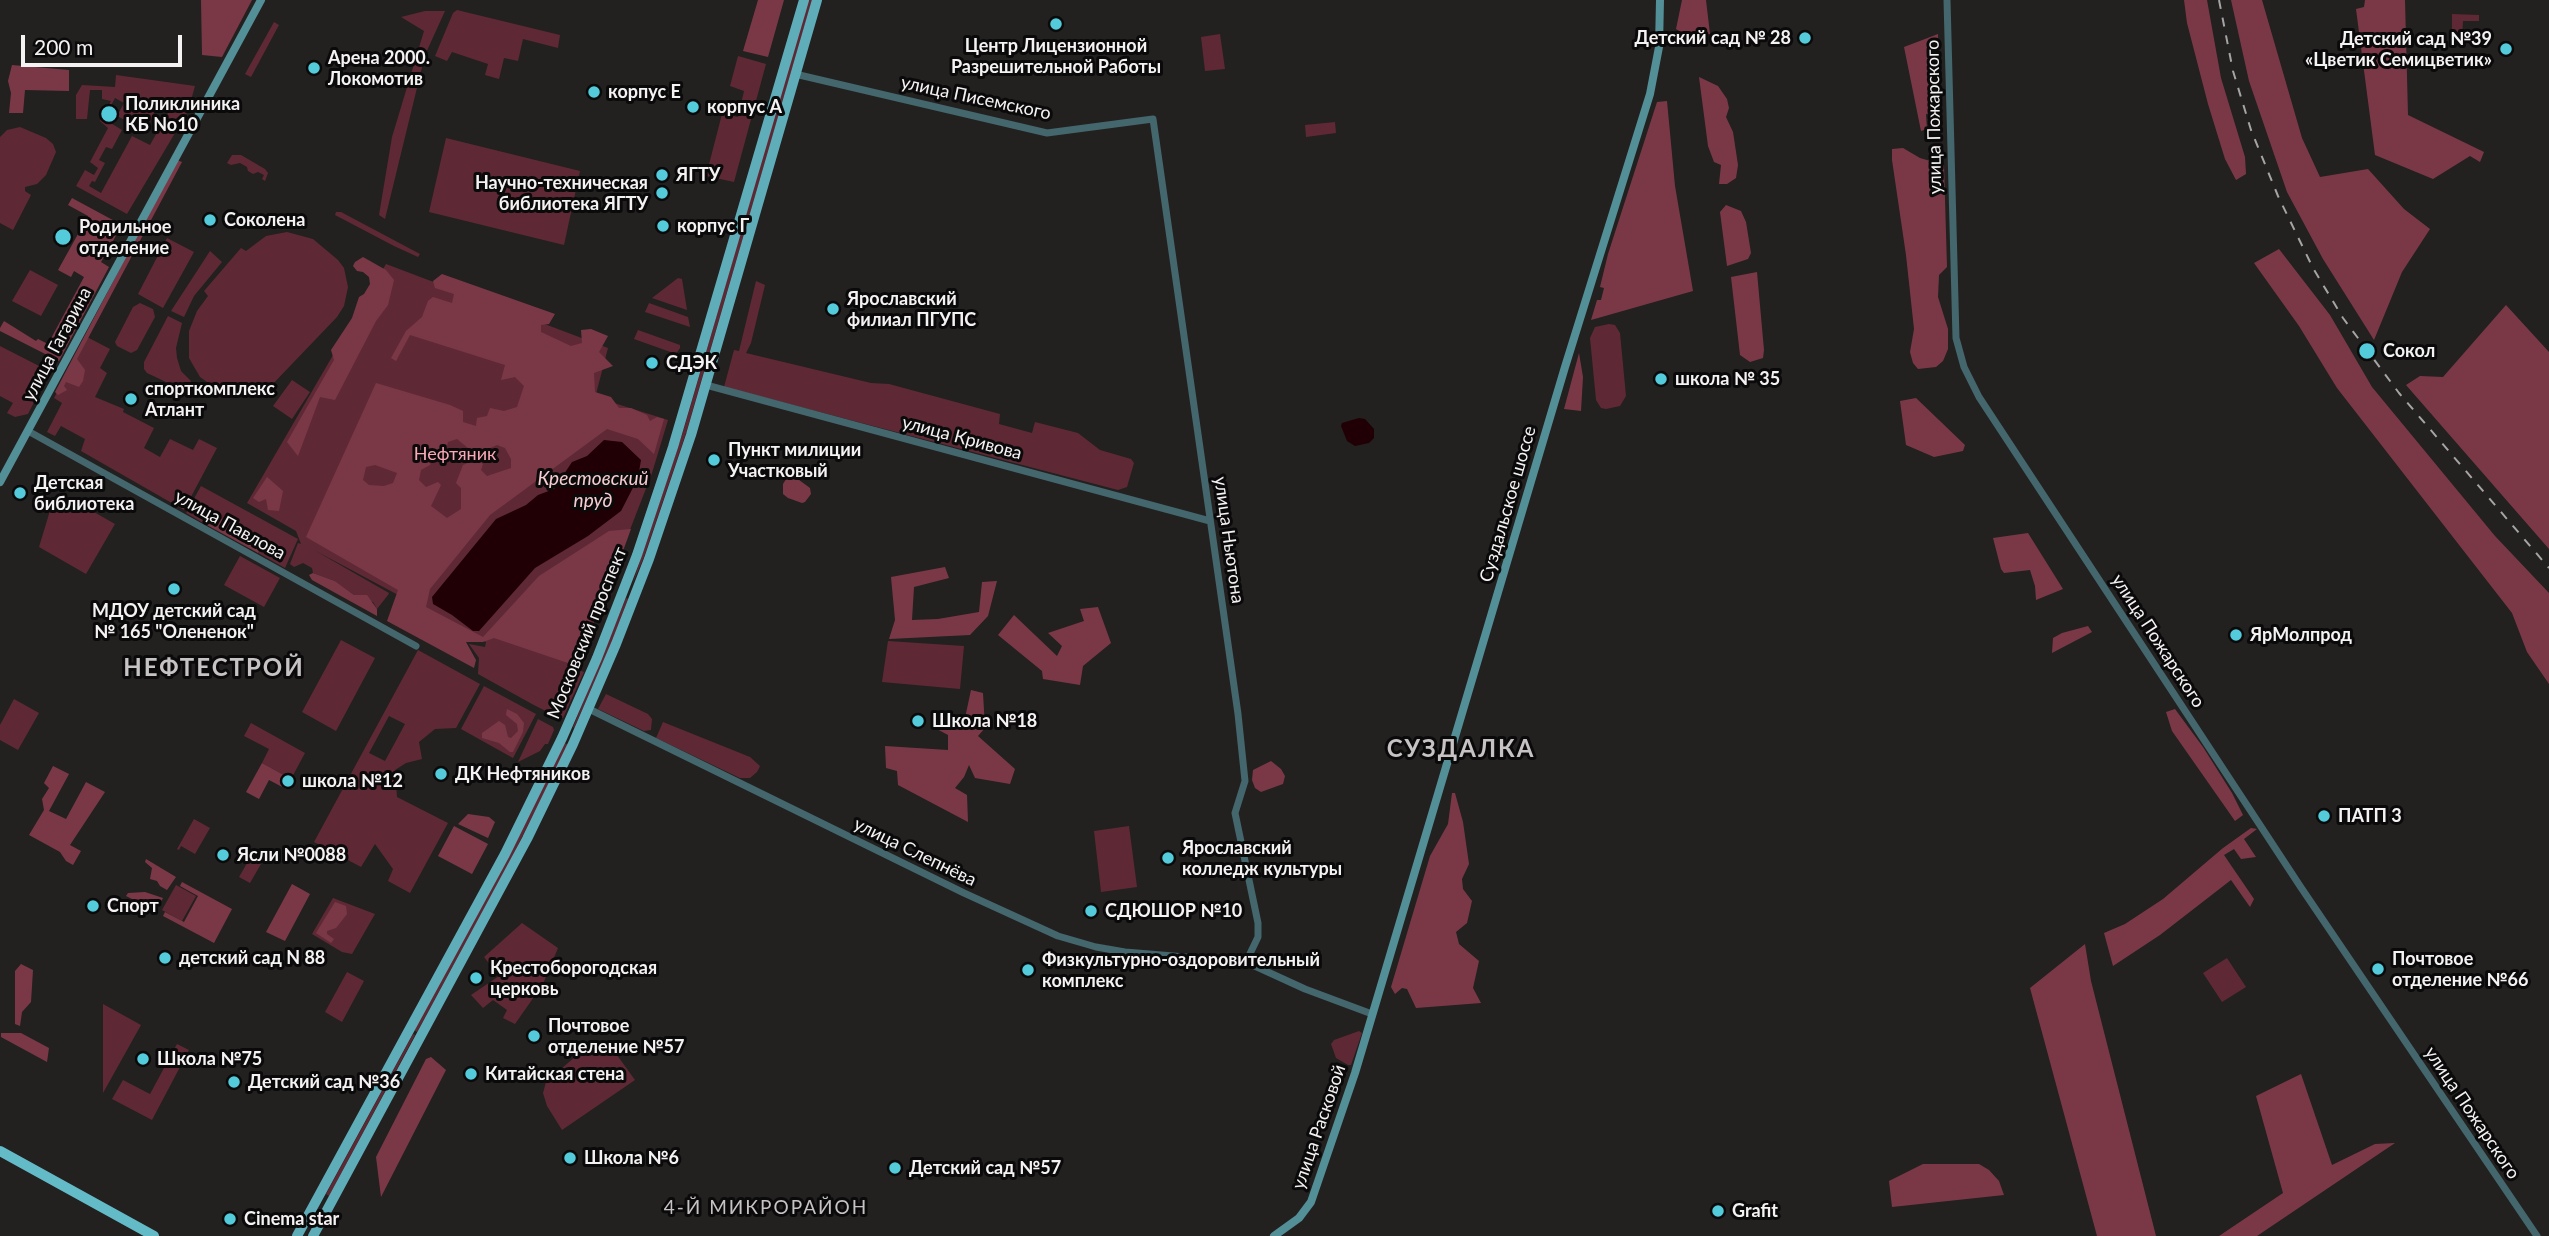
<!DOCTYPE html>
<html>
<head>
<meta charset="utf-8">
<style>
	body { margin:0 }
	#map { position:relative; width:2549px; height:1236px; overflow:hidden; background:#232020; font-family:Lato,sans-serif }
	canvas { display:block }
	.scale { position:absolute; left:21px; top:35px; width:161px; height:32px; box-sizing:border-box; border:4px solid #f5f2f3; border-top:0; padding-left:9px; font-size:21px; line-height:24px; white-space:nowrap; color:#f5f2f3; -webkit-text-stroke:5px #0b0a0a; paint-order:stroke }
</style>
</head>
<body>
<div id="map">
<canvas width="2549" height="1236"></canvas>
<div class="scale">200 m</div>
</div>
<script>
const c = document.querySelector('canvas').getContext('2d');
c.lineJoin = 'round';
function fill(path, color) { c.fillStyle = color; c.fill(path, 'evenodd'); }
const shape = rows => new Path2D(rows.map(r => 'M' + r).join(''));
function stroke(path, color, width, dash) { c.strokeStyle = color; c.lineWidth = width; c.lineCap = dash ? 'butt' : 'round'; c.setLineDash(dash || []); c.stroke(path); }
function drawText(font, color, halo, rows, align = 'center') {
  c.font = font + ' Lato,sans-serif'; c.lineWidth = 6; c.setLineDash([]); c.textBaseline = 'middle'; c.strokeStyle = halo; c.fillStyle = color; for (const [text, x, y, turn = 0] of rows) {
    c.save(); c.translate(x, y); c.rotate((+turn || 0) * Math.PI / 180); c.textAlign = isNaN(turn) ? turn : align; if (halo) c.strokeText(text, 0, 0); c.fillText(text, 0, 0); c.restore();
  }
}
fill(shape([
	[808,0,812,0,686,433,644,557,632,585,683,432],
	[457,10,560,35,558,48,523,39,518,61,504,58,499,79,485,75,488,64,452,52,447,61,435,56,453,13],
	[425,11,445,11,425,55,385,219,379,215,392,137,424,31,401,17],
	[2452,14,2479,15,2479,21,2463,21,2462,37,2452,37],
	[274,22,279,25,251,77,245,74],
	[1220,34,1225,69,1205,71,1201,37],
	[738,56,766,64,734,182,706,176,722,114,738,117,744,91,730,86],
	[116,75,195,86,188,111,127,214,76,186,85,170,94,175,98,168,90,162,108,128,100,121,111,101,102,99,102,90,90,90,87,119,76,119,76,95,82,85,115,87],
	[115,98,124,103,117,116,146,131,158,104,170,109,150,145,132,136,101,193,89,186,92,181,95,182,105,163,99,160,106,147,112,149,122,130,104,119],
	[1335,122,1336,133,1306,137,1305,125],
	[20,127,46,138,53,144,56,152,46,175,37,184,25,187,25,191,31,195,13,230,0,223,0,137,7,130],
	[446,138,580,171,564,245,429,212],
	[232,155,241,155,265,169,268,173,265,181,262,179,264,175,258,172,253,174,248,171,247,167,240,163,231,165,227,163],
	[336,212,341,212,420,254,418,257,394,246,335,215],
	[287,232,313,239,338,260,344,268,348,287,344,306,337,317,269,388,255,396,245,397,235,397,221,392,200,377,189,358,189,331,197,311,208,296,204,291,241,248,246,251,266,236],
	[167,238,194,252,163,308,138,294],
	[210,251,222,262,194,296,184,317,171,311],
	[386,264,608,348,596,394,614,403,668,420,652,473,576,669,584,672,563,718,559,718,532,704,478,674,479,658,469,644,485,647,486,642,314,550,389,593,388,595,377,609,373,602,354,595,335,581,313,573,312,568,303,563,294,567,290,564,298,543,301,544,296,531,247,503],
	[30,270,58,285,41,316,12,301],
	[678,278,682,279,687,310,652,298],
	[756,281,765,285,751,343,746,353,871,383,889,384,1000,414,999,424,1032,433,1035,422,1078,433,1100,450,1131,459,1134,463,1127,487,1118,490,724,387,734,350,739,351],
	[140,303,153,309,155,317,137,350,131,353,117,346,115,342,133,307],
	[649,303,688,317,690,327,645,312],
	[168,316,182,323,176,348,177,358,181,371,191,381,187,389,183,390,147,373,144,369,144,362],
	[1609,324,1615,325,1620,333,1626,396,1620,406,1606,409,1601,408,1596,400,1590,338,1595,327],
	[638,330,680,345,680,348,676,354,634,339],
	[87,337,110,349,100,368,107,373,95,397,124,409,123,412,154,428,144,448,160,457,170,439,193,450,199,439,217,448,184,510,81,451,85,439,61,426,55,436,47,432,62,403,54,398],
	[0,346,41,367,43,365,51,369,28,414,15,417,7,413,13,403,0,396],
	[292,380,310,392,292,419,273,406],
	[201,486,298,539,285,568,258,553,262,541,215,515,205,524,186,513],
	[64,495,115,524,86,574,39,547,52,504],
	[240,556,280,578,264,607,224,585],
	[626,598,628,599,610,646,574,728,573,727],
	[341,640,375,658,336,731,302,712],
	[888,641,964,646,960,689,882,682],
	[418,650,480,684,456,728,435,729,419,742,422,759,406,763,395,770,397,797,448,823,410,893,388,881,393,869,375,844,361,867,314,842],
	[389,716,405,724,385,761,369,753],
	[484,686,536,714,513,758,461,729],
	[606,694,648,714,652,719,651,730,644,731,598,709],
	[14,699,39,713,18,750,0,740,0,725],
	[538,719,553,727,554,730,548,744,545,744,540,751,518,762],
	[663,722,750,757,760,766,757,772,750,778,740,778,656,738],
	[251,723,305,753,291,779,262,763,269,749,244,736],
	[565,743,568,745,512,857,417,1032,414,1030],
	[194,819,210,828,195,854,181,846,179,850,177,849],
	[1129,826,1137,887,1101,892,1094,831],
	[254,851,265,857,250,883,239,877],
	[176,885,196,896,182,921,162,910],
	[333,898,375,914,352,954,342,952,312,934],
	[522,923,558,948,543,984,515,1024,503,1018,507,1010,493,1000,483,1008,471,995,499,976,484,957],
	[2227,958,2246,987,2222,1002,2203,973],
	[347,972,364,981,342,1022,325,1012],
	[103,1004,141,1025,103,1093],
	[1359,1031,1362,1033,1351,1065,1348,1065,1336,1058,1331,1044,1334,1040],
	[413,1034,415,1035,329,1196,326,1194],
	[591,1043,609,1044,635,1080,562,1130,547,1106,543,1093,546,1082],
	[177,1044,189,1050,152,1120,112,1099,123,1080,150,1094]
]), '#5e2935');
fill(shape([
	[201,0,252,0,222,57,202,55],
	[758,0,784,0,768,57,743,51],
	[1682,0,1706,0,1710,34,1686,35,1676,29],
	[2184,0,2207,0,2221,78,2245,157,2246,174,2236,180,2225,159,2208,104,2187,23],
	[2231,0,2262,0,2302,138,2320,177,2368,169,2404,209,2430,229,2402,272,2374,340,2323,259,2287,192,2249,81],
	[2365,0,2405,0,2408,115,2484,152,2480,162,2470,156,2433,179,2375,155,2356,9,2364,7],
	[1938,34,1940,111,1926,114,1927,129,1921,131,1904,47],
	[12,65,69,70,69,91,25,90,23,113,9,113,11,93,8,81],
	[1699,77,1718,86,1727,99,1729,108,1726,117,1733,132,1738,165,1736,178,1727,184,1719,184,1721,165,1714,162,1708,146],
	[1667,101,1675,186,1693,291,1591,320,1597,300,1601,300,1604,288,1600,287,1608,254,1657,102],
	[1903,148,1920,158,1944,165,1947,267,1939,275,1938,297,1948,329,1948,349,1943,361,1936,367,1918,369,1913,363,1910,352,1914,329,1906,255,1892,160,1892,149],
	[177,160,182,162,77,359,85,370,83,381,79,387,66,382,64,386,67,390,58,395,55,392],
	[72,198,122,225,101,262,109,267,59,361,0,331,0,328,4,321,36,341,38,339,48,344,84,277,74,271,71,277,58,270,88,216,68,205],
	[1726,205,1741,211,1746,222,1751,253,1748,259,1727,266,1720,212],
	[2279,249,2330,315,2372,387,2495,536,2549,593,2549,684,2527,652,2512,613,2337,388,2299,326,2254,263],
	[363,257,386,270,394,280,388,305,376,321,335,400,320,397,298,456,287,442,334,360,331,350,352,318,359,297,364,294,370,284,369,277,363,272,357,271,353,266,355,262],
	[1757,272,1764,350,1763,358,1750,362,1740,355,1731,277],
	[442,274,555,314,549,324,541,325,541,332,571,346,582,343,581,330,591,329,608,336,599,352,613,366,594,373,595,392,611,397,619,408,631,408,647,415,650,421,657,417,664,419,654,454,638,439,607,429,490,515,430,589,426,607,483,637,539,576,609,531,631,529,619,562,608,579,602,601,586,629,589,635,568,663,494,638,483,642,466,642,476,660,474,668,387,621,398,590,306,537,376,383,450,405,463,411,463,422,476,426,477,418,487,416,490,408,504,411,517,407,524,386,515,377,501,380,505,365,410,335,396,361,391,358,406,331,422,317,428,301,433,297,452,303,454,294,435,288,433,281],
	[457,439,468,448,468,458,497,445,505,448,511,459,511,468,487,476,481,470,483,464,477,459,463,465,456,483,461,488,461,509,447,518,431,506,441,485,438,482,426,487,419,480,421,470,430,465,431,458,445,455,448,442],
	[375,465,397,473,393,483,384,486,369,485,363,480,366,467],
	[2506,305,2549,352,2549,549,2406,385,2420,376,2443,377],
	[1579,353,1583,377,1581,411,1564,409],
	[1916,398,1965,445,1963,451,1934,457,1906,445,1900,401],
	[788,476,795,477,810,488,811,494,805,502,802,503,788,498,783,494,783,484],
	[267,477,283,491,279,511,268,510,266,499,259,502,253,498],
	[215,515,263,542,258,553,205,524],
	[2028,533,2063,589,2036,600,2035,586,2030,570,2004,573,2001,569,1993,538],
	[945,567,949,578,914,587,912,620,938,619,979,612,982,582,997,581,988,616,970,635,889,639,895,620,891,577],
	[313,573,335,581,354,595,367,595,377,609,377,616,312,580,309,575],
	[1098,607,1111,643,1083,666,1080,685,1043,679,1042,671,998,635,1014,615,1057,656,1062,646,1048,633,1084,621,1080,609],
	[2088,626,2092,632,2052,653,2053,638,2062,633],
	[971,690,983,693,985,728,978,736,1015,769,1010,784,975,778,969,765,964,777,955,788,967,795,968,822,898,785,897,771,886,768,885,746,948,750,948,735,933,727,944,717,965,718],
	[507,709,517,714,524,723,523,732,513,752,510,752,499,743,482,738,482,733,499,721,505,725,508,737,511,738,518,731,517,724,506,715],
	[2175,709,2203,747,2232,793,2243,815,2235,821,2172,731,2166,712],
	[1271,761,1281,769,1285,776,1283,784,1261,792,1255,788,1252,780,1253,770],
	[262,763,291,779,286,789,269,780,259,799,246,792],
	[53,766,69,774,49,811,66,819,86,782,105,792,70,845,81,851,73,865,66,861,60,852,29,835,44,810,42,799,49,788,44,783],
	[1452,793,1455,793,1463,822,1469,864,1462,879,1463,889,1472,901,1467,923,1456,932,1459,944,1479,961,1473,988,1481,1003,1416,1008,1407,989,1402,988,1395,994,1391,987,1430,856,1448,824],
	[468,814,489,817,495,822,488,838,458,824],
	[454,826,488,844,472,874,438,856],
	[2251,828,2257,829,2244,839,2256,857,2241,859,2234,849,2224,855,2254,899,2250,907,2231,880,2160,935,2113,966,2104,933,2125,924,2163,899,2223,848],
	[146,859,176,877,167,890,160,886,157,881,150,879,152,868,145,862],
	[182,882,232,909,214,943,163,916,165,912,184,922,198,896,180,886],
	[292,884,310,894,285,941,266,932],
	[145,892,163,898,156,911,126,896,128,893],
	[335,902,346,906,347,914,336,928,327,931,327,934,334,939,331,943,316,933],
	[2085,944,2091,981,2156,1236,2097,1236,2030,988],
	[21,964,33,970,31,1002,22,1012,20,1026,15,1024,15,971],
	[1,1033,21,1033,49,1048,47,1062,1,1037],
	[431,1057,446,1070,381,1197,376,1157,426,1059],
	[2301,1074,2332,1165,2375,1144,2395,1143,2257,1236,2219,1236,2283,1193,2256,1096],
	[1923,1164,1979,1164,1989,1170,1999,1181,2004,1195,1892,1207,1889,1181]
]), '#7a3847');
fill(shape([
	[1359,418,1365,419,1374,429,1374,438,1369,443,1355,446,1347,441,1341,426,1342,423],
	[604,440,622,442,641,460,638,478,621,511,588,536,535,568,479,631,473,631,452,615,433,604,432,597,496,519,526,505,538,495,554,489,572,462,587,456]
]), '#200005');
stroke(shape([
	[1947,0,1956,338,1964,367,1979,397,2300,886,2537,1236],
	[795,74,1047,133,1153,119,1238,714,1245,781,1235,813,1258,923,1258,937,1246,962],
	[706,385,1210,521],
	[28,431,416,646],
	[589,709,964,893,1058,936,1096,947,1125,952,1246,962,1305,989,1372,1014]
]), '#43676c', 7);
stroke(shape([
	[0,482,261,0],
	[1274,1236,1299,1218,1311,1202,1355,1073,1565,367,1650,94,1659,47,1660,0]
]), '#538f97', 8);
stroke(shape([
	[297,1236,505,854,562,738,597,658,637,555,673,447,804,0],
	[313,1236,527,839,573,744,616,644,649,559,691,435,817,0]
]), '#5fadb9', 10);
stroke(shape([
	[0,1151,154,1236]
]), '#64bbc8', 10);
stroke(shape([
	[2219,0,2233,71,2251,130,2278,196,2313,268,2343,318,2399,393,2549,568]
]), '#a7a4a5', 2, [9, 9]);
for (const [x, y, r, color] of [
	[1056,24,7,"#53cbdb"],
	[1805,38,7,"#53cbdb"],
	[2506,49,7,"#53cbdb"],
	[314,68,7,"#53cbdb"],
	[594,92,7,"#53cbdb"],
	[693,107,7,"#53cbdb"],
	[109,114,9,"#53cbdb"],
	[662,175,7,"#53cbdb"],
	[662,193,7,"#53cbdb"],
	[210,220,7,"#53cbdb"],
	[663,226,7,"#53cbdb"],
	[63,237,9,"#53cbdb"],
	[833,309,7,"#53cbdb"],
	[2367,351,9,"#53cbdb"],
	[652,363,7,"#53cbdb"],
	[1661,379,7,"#53cbdb"],
	[131,399,7,"#53cbdb"],
	[714,460,7,"#53cbdb"],
	[20,493,7,"#53cbdb"],
	[174,589,7,"#53cbdb"],
	[2236,635,7,"#53cbdb"],
	[918,721,7,"#53cbdb"],
	[441,774,7,"#53cbdb"],
	[288,781,7,"#53cbdb"],
	[2324,816,7,"#53cbdb"],
	[223,855,7,"#53cbdb"],
	[1168,858,7,"#53cbdb"],
	[93,906,7,"#53cbdb"],
	[1091,911,7,"#53cbdb"],
	[165,958,7,"#53cbdb"],
	[2378,969,7,"#53cbdb"],
	[1028,970,7,"#53cbdb"],
	[476,978,7,"#53cbdb"],
	[534,1036,7,"#53cbdb"],
	[143,1059,7,"#53cbdb"],
	[471,1074,7,"#53cbdb"],
	[234,1082,7,"#53cbdb"],
	[570,1158,7,"#53cbdb"],
	[895,1168,7,"#53cbdb"],
	[1718,1211,7,"#53cbdb"],
	[230,1219,7,"#53cbdb"]
]) { const dot = new Path2D(); dot.arc(x, y, r, 0, 2 * Math.PI); c.fillStyle = color; c.fill(dot); stroke(dot, '#0b0a0a', 2.5); }
drawText('bold 18px', '#f5f2f3', '#0b0a0a', [
	["Детский сад № 28",1791,38,"right"],
	["Детский сад №39",2492,39,"right"],
	["«Цветик Семицветик»",2492,60,"right"],
	["Центр Лицензионной",1056,46,"center"],
	["Разрешительной Работы",1056,67,"center"],
	["Арена 2000.",328,58],
	["Локомотив",328,79],
	["корпус Е",608,92],
	["Поликлиника",125,104],
	["КБ No10",125,125],
	["корпус А",707,107],
	["ЯГТУ",676,175],
	["Научно-техническая",648,183,"right"],
	["библиотека ЯГТУ",648,204,"right"],
	["Соколена",224,220],
	["корпус Г",677,226],
	["Родильное",79,227],
	["отделение",79,248],
	["Ярославский",847,299],
	["филиал ПГУПС",847,320],
	["Сокол",2383,351],
	["СДЭК",666,363],
	["школа № 35",1675,379],
	["спорткомплекс",145,389],
	["Атлант",145,410],
	["Пункт милиции",728,450],
	["Участковый",728,471],
	["Детская",34,483],
	["библиотека",34,504],
	["МДОУ детский сад",174,611,"center"],
	["№ 165 \"Олененок\"",174,632,"center"],
	["ЯрМолпрод",2250,635],
	["Школа №18",932,721],
	["ДК Нефтяников",455,774],
	["школа №12",302,781],
	["ПАТП 3",2338,816],
	["Ярославский",1182,848],
	["колледж культуры",1182,869],
	["Ясли №0088",237,855],
	["Спорт",107,906],
	["СДЮШОР №10",1105,911],
	["детский сад N 88",179,958],
	["Почтовое",2392,959],
	["отделение №66",2392,980],
	["Физкультурно-оздоровительный",1042,960],
	["комплекс",1042,981],
	["Крестоборогодская",490,968],
	["церковь",490,989],
	["Почтовое",548,1026],
	["отделение №57",548,1047],
	["Школа №75",157,1059],
	["Китайская стена",485,1074],
	["Детский сад №36",248,1082],
	["Школа №6",584,1158],
	["Детский сад №57",909,1168],
	["Grafit",1732,1211],
	["Cinema star",244,1219]
], 'left');
drawText('18px', '#f5f2f3', '#0b0a0a', [
	["улица Писемского",976,98,12],
	["улица Пожарского",1934,117,-91],
	["улица Гагарина",57,344,-62],
	["улица Кривова",962,438,15],
	["Суздальское шоссе",1508,504,-74],
	["улица Павлова",230,525,29],
	["улица Ньютона",1229,540,82],
	["Московский проспект",587,633,-68],
	["улица Пожарского",2158,641,57],
	["улица Слепнёва",915,852,26],
	["улица Пожарского",2472,1113,56],
	["улица Расковой",1319,1127,-71]
]);
drawText('18px', '#faa7b6', '#0b0a0a', [
	["Нефтяник",455,454]
]);
drawText('italic 19px', '#f7ccd2', '#0b0a0a', [
	["Крестовский",593,479],
	["пруд",593,501]
]);
c.letterSpacing = '2px';
drawText('19px', '#c7c2c3', '#0b0a0a', [
	["4-Й МИКРОРАЙОН",766,1208]
]);
c.letterSpacing = '0px';
c.letterSpacing = '2px';
drawText('bold 24px', '#c7c2c3', '#0b0a0a', [
	["НЕФТЕСТРОЙ",214,668],
	["СУЗДАЛКА",1461,749]
]);
c.letterSpacing = '0px';
</script>
</body>
</html>
